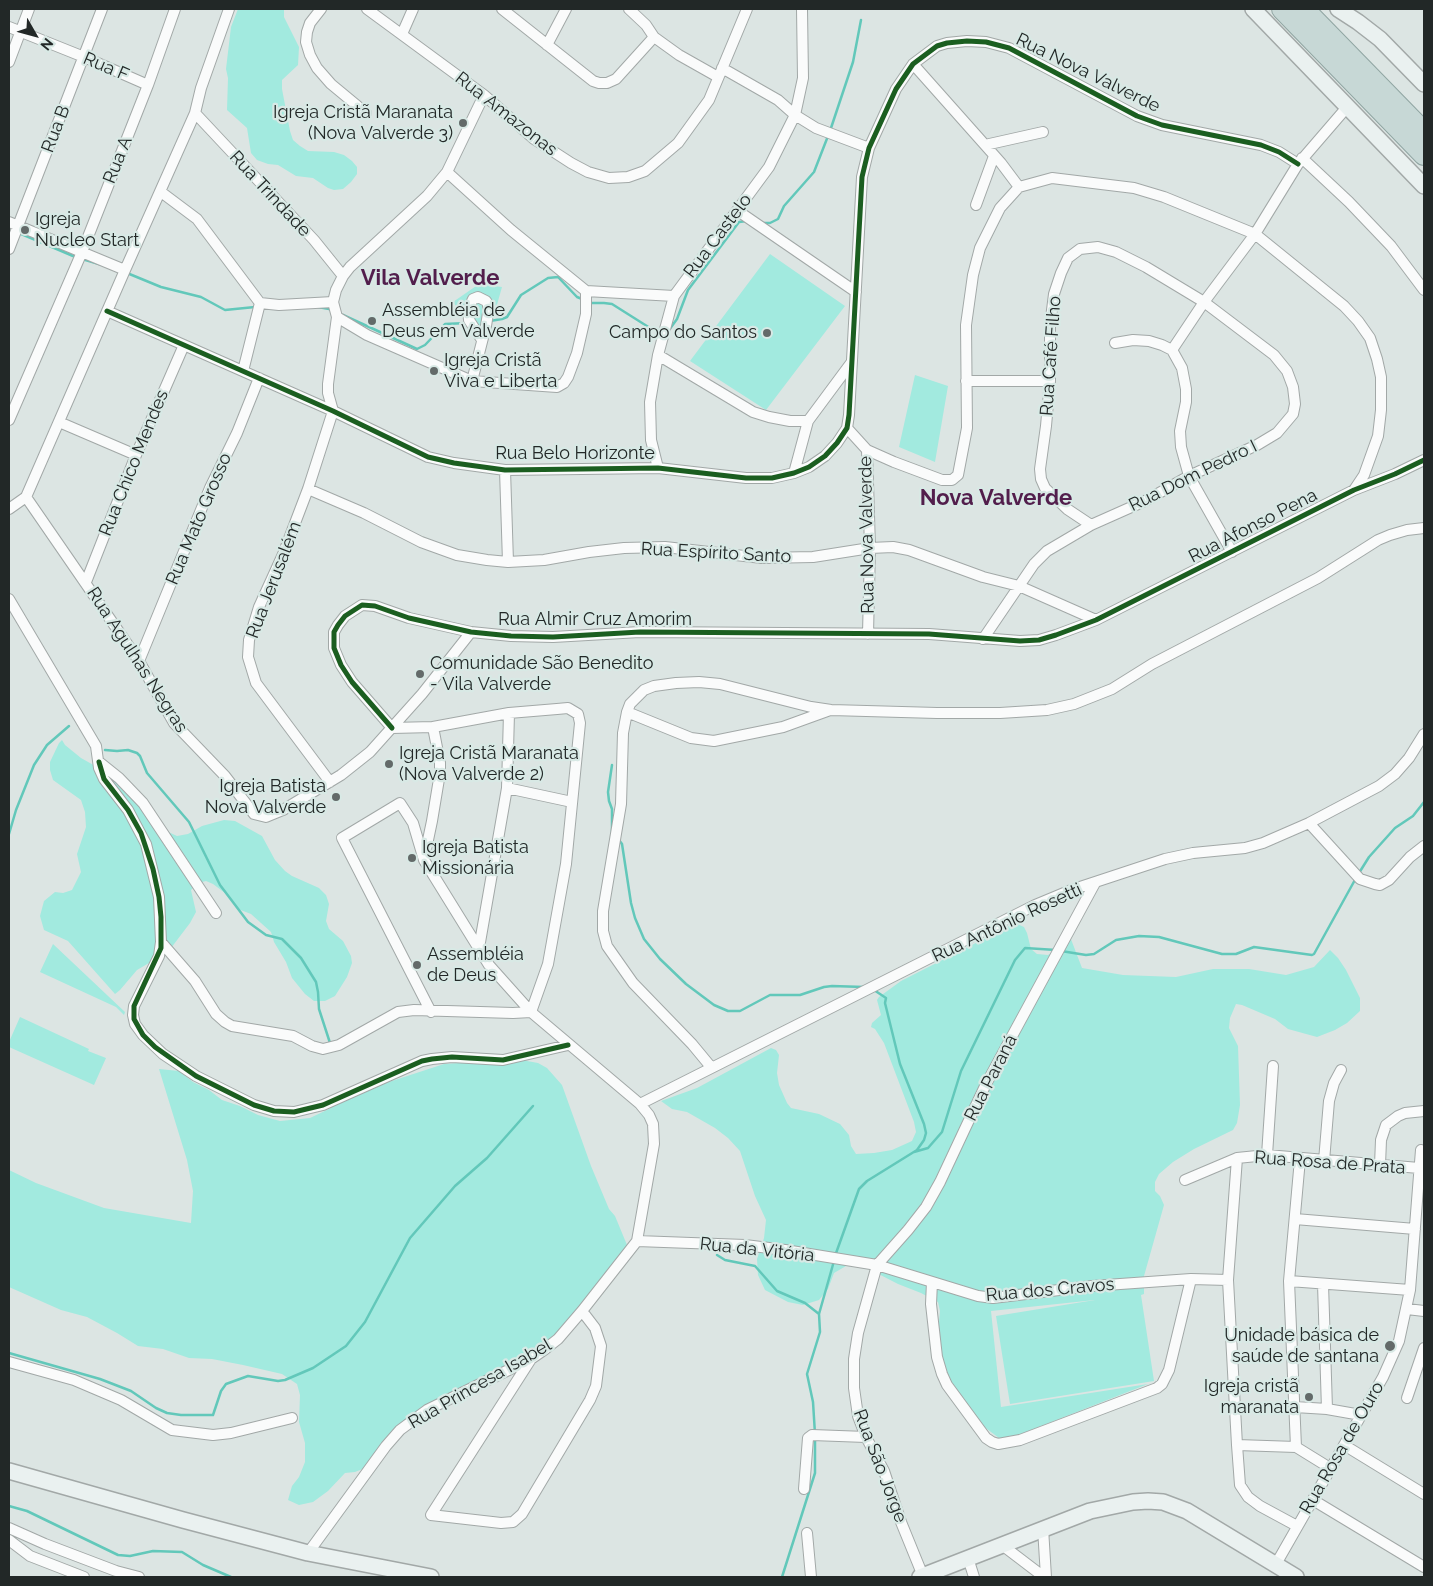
<!DOCTYPE html>
<html>
<head>
<meta charset="utf-8">
<style>
	body { margin:0 }
	#map { position:relative; width:1433px; height:1586px; overflow:hidden; background:#dce5e3; font-family:Raleway,sans-serif }
	canvas { display:block }
	.frame { position:absolute; inset:0; border:10px solid #222827; pointer-events:none }
	.north { position:absolute; left:10px; top:10px; width:50px; height:50px; -webkit-text-stroke:4px #d8e9e5; paint-order:stroke; rotate:128deg; font-size:14px; font-weight:700; line-height:20px; text-align:center; color:#222827 }
	.north::after { content:''; display:block; margin:auto; width:18px; height:22px; background:#222827; clip-path:polygon(50% 0,100% 100%,50% 72%,0 100%) }
</style>
</head>
<body>
<div id="map">
<canvas width="1433" height="1586"></canvas>
<div class="frame"></div>
<div class="north">N</div>
</div>
<script>
const c = document.querySelector('canvas').getContext('2d');
c.lineJoin = 'round';
function fill(path, color) { c.fillStyle = color; c.fill(path, 'evenodd'); }
const shape = rows => new Path2D(rows.map(r => 'M' + r).join(''));
function stroke(path, color, width, dash) { c.strokeStyle = color; c.lineWidth = width; c.lineCap = dash ? 'butt' : 'round'; c.setLineDash(dash || []); c.stroke(path); }
function drawText(font, color, halo, rows, align = 'center') {
  c.font = font + ' Raleway,sans-serif'; c.lineWidth = 4.5; c.setLineDash([]); c.textBaseline = 'middle'; c.strokeStyle = halo; c.fillStyle = color; for (const [text, x, y, turn = 0] of rows) {
    c.save(); c.translate(x, y); c.rotate((+turn || 0) * Math.PI / 180); c.textAlign = isNaN(turn) ? turn : align; if (halo) c.strokeText(text, 0, 0); c.fillText(text, 0, 0); c.restore();
  }
}
fill(shape([
	[238,9,284,9,284,17,299,47,298,65,282,80,282,89,290,131,293,140,300,146,308,151,334,152,344,155,352,161,357,167,357,174,351,182,343,189,334,190,328,188,313,178,296,176,278,165,268,164,257,160,251,153,247,128,227,110,228,78,226,69,231,27],
	[770,254,845,306,766,410,690,361],
	[479,284,502,287,485,347,453,302],
	[915,375,948,386,935,462,899,447],
	[62,740,65,745,81,758,113,776,162,829,177,836,188,834,202,826,224,820,235,821,262,836,275,860,285,871,292,876,319,888,326,895,329,904,326,921,329,929,343,941,351,956,352,963,347,977,335,996,325,1001,314,1001,305,994,292,978,286,962,274,942,271,932,251,914,238,909,225,893,213,884,206,881,198,883,191,890,196,912,190,923,168,952,137,970,120,990,115,994,68,941,44,930,40,916,44,901,55,892,63,893,72,890,81,872,77,854,86,827,85,812,81,800,53,780,50,770,50,762,59,743],
	[1015,923,1024,927,1027,933,1031,949,1037,954,1048,955,1058,948,1069,934,1082,968,1123,975,1176,977,1213,969,1249,969,1286,975,1314,967,1330,950,1338,958,1346,970,1360,998,1360,1011,1347,1023,1335,1030,1317,1037,1288,1029,1275,1019,1242,1005,1236,1004,1230,1018,1229,1028,1238,1046,1240,1105,1237,1123,1233,1130,1194,1149,1173,1162,1159,1174,1155,1182,1155,1191,1160,1196,1164,1205,1144,1276,1144,1294,1141,1295,1154,1381,1010,1404,996,1316,1095,1300,991,1311,1001,1407,1148,1384,1008,1439,999,1438,983,1426,949,1381,941,1364,938,1334,940,1311,938,1302,921,1293,898,1284,865,1267,846,1266,834,1273,828,1289,819,1300,803,1305,788,1302,765,1290,758,1275,757,1259,764,1238,766,1220,755,1196,740,1151,728,1138,715,1128,687,1112,672,1109,661,1101,697,1088,771,1048,776,1050,779,1055,777,1073,779,1085,787,1103,791,1108,819,1114,840,1124,849,1135,851,1146,856,1154,874,1153,892,1150,912,1141,916,1132,914,1122,884,1043,875,1029,871,1027,872,1023,881,1015,877,1000,879,997,901,981],
	[53,944,125,1012,124,1015,116,1007,40,972],
	[20,1017,89,1049,88,1051,106,1058,94,1085,9,1047,9,1042],
	[516,1059,538,1063,547,1068,562,1085,591,1166,609,1209,615,1216,627,1245,623,1258,570,1320,542,1346,526,1356,422,1409,404,1421,365,1468,355,1472,345,1473,328,1491,313,1502,299,1505,288,1500,292,1486,299,1477,305,1462,305,1443,299,1422,300,1395,297,1384,282,1374,243,1365,212,1359,189,1358,163,1349,138,1346,117,1333,87,1317,61,1310,9,1287,9,1170,36,1183,104,1208,191,1223,193,1191,187,1160,159,1069,179,1071,193,1082,209,1090,222,1100,240,1106,258,1115,280,1121,310,1118,331,1108,355,1093,444,1064]
]), '#a2eadf');
stroke(shape([
	[830,131,853,62,861,20],
	[762,223,770,223,778,219,784,206,814,172,828,136],
	[19,233,73,256],
	[82,259,99,264],
	[127,273,161,287,201,297,225,310,255,307],
	[589,303,604,303,612,304,650,328,661,330],
	[318,307,329,309],
	[343,315,417,349,425,345,445,324,467,323],
	[490,321,502,319,507,317,521,295,548,278,558,277,577,297,582,299],
	[669,330,677,319,688,290,739,222,747,221],
	[105,750,117,751,128,750,137,753,140,756,147,773,189,822,220,885,248,922,266,935,282,939,301,958,316,982,318,992,319,1009,330,1043],
	[612,833,612,809,609,801,608,792,612,765],
	[9,834,16,810,34,765,47,745,69,726],
	[619,840,622,844,631,903,635,918,644,939,660,959,686,984,714,1005,728,1011,740,1011,770,995,800,995,824,987,832,986,864,987],
	[1359,873,1369,857,1395,828,1413,816,1424,802],
	[1061,951,1086,955,1094,954,1116,940,1139,936,1159,937,1222,954,1236,954,1254,947,1312,955,1314,954,1356,878],
	[914,1152,928,1148,942,1132,961,1071,1015,960,1025,948,1056,950],
	[717,1255,725,1260,755,1266,777,1291,805,1303,819,1314],
	[835,1256,859,1189,867,1181,917,1150,924,1140,926,1133,924,1124,900,1064,885,1003,886,998,874,990],
	[9,1353,100,1379,131,1391,156,1408,167,1413,181,1415,213,1415,221,1391,226,1384,248,1376,278,1381,285,1380,313,1368,346,1346,365,1322,410,1238,455,1186,487,1158,533,1106],
	[815,1434,813,1402,807,1374,820,1332,819,1314,834,1261],
	[9,1506,27,1511,118,1555,130,1556,153,1551,182,1552,203,1565,231,1577],
	[782,1577,815,1473,815,1439]
]), '#62c8ba', 2.5);
const street = shape([
	[229,9,201,88,195,113,125,270,26,497,139,661,174,723,225,776,254,814,266,817,283,810,341,775,370,752,422,694,471,632],
	[321,9,310,23,307,32,306,42,310,55,317,68,331,84,366,113],
	[367,9,484,95,534,139,571,163,588,172,609,178,628,177,645,171,678,143,709,100,747,9],
	[502,9,593,81,599,83,607,83,616,79,654,37],
	[629,9,646,25,654,37,679,55,718,77],
	[9,27,84,57,148,85],
	[402,34,413,9],
	[547,45,566,9],
	[9,62,29,9],
	[913,64,1001,163,1019,187],
	[722,68,778,100,795,115,816,128,869,148],
	[195,113,314,240,343,276],
	[985,145,1043,132],
	[1302,158,1349,202,1391,246,1424,290],
	[447,172,511,230,586,291,674,296],
	[161,192,197,219,260,303,279,305,333,302],
	[976,205,994,156],
	[738,211,856,292],
	[9,222,125,270],
	[9,249,102,9],
	[107,311,333,411,428,457,454,463,505,470,658,468,746,478,772,478,794,473,809,467,825,456,837,443,847,428,849,415,862,177,869,148,896,89,913,64,937,46,947,43,967,41,986,42,1009,48,1137,116,1162,125,1261,145,1279,152,1298,164],
	[337,317,367,335,472,381,557,387,564,383,568,377,577,353,586,314,586,291],
	[1115,343,1133,340,1149,341,1162,345,1172,350,1182,368,1186,389,1186,402,1180,431,1181,447,1189,476,1232,552],
	[1172,350,1204,302,1255,234,1298,164,1348,106],
	[658,355,753,412,769,417,790,421,808,421,851,363],
	[243,371,260,303],
	[472,381,486,326,488,313,488,304,486,301,478,297,473,299,468,310,469,320,482,340],
	[966,381,1050,381],
	[9,420,82,252,148,85,175,9],
	[59,422,136,455],
	[847,428,867,450,894,462,942,480,952,480,958,475,967,428,966,325,973,275,980,248,1000,208,1019,187,1052,178,1134,188,1164,197,1255,234,1344,306,1358,321,1370,338,1377,359,1381,377,1381,410,1378,436,1364,475,1354,490],
	[867,450,870,548,868,634],
	[658,468,651,440,650,402,658,355,674,296,769,167,795,115,803,78,802,9],
	[505,470,508,562],
	[794,473,808,421],
	[308,489,364,513,421,542,457,555,487,560,508,562,544,560,589,552,624,548,665,547,762,558,813,557,870,548,893,547,909,550,983,577,1019,586,1096,620],
	[9,509,26,497],
	[86,582,136,455,184,345],
	[9,599,96,746,99,768,104,779,128,810,146,844,159,897,161,942,159,956,134,1006,133,1015,135,1024,143,1035,163,1054,196,1076,254,1105,274,1111,294,1112,323,1105,422,1061,432,1059,452,1057,503,1060,568,1045],
	[983,639,1034,564,1047,551,1091,525,1145,501,1189,476,1257,445,1277,433,1293,414,1295,404,1293,387,1287,371,1274,355,1204,302,1146,267,1116,252,1098,247,1080,249,1068,258,1061,273,1054,294,1050,326,1050,381,1046,426,1040,469,1041,479,1045,488,1067,509,1091,525],
	[139,661,210,488,237,433,259,378],
	[627,712,691,738,714,741,783,727,830,710],
	[392,728,352,682,341,665,334,648,334,632,338,625,345,616,362,605,375,606,409,618,471,632,511,636,553,637,640,632,929,634,1020,641,1039,640,1056,635,1096,620,1354,490,1395,474,1424,460],
	[99,762,119,778,143,803,216,913],
	[330,782,256,683,248,657,249,640,259,607,284,552,308,489,333,411,328,393,328,384,337,317,333,302,336,290,343,276,350,267,427,196,447,172,484,95],
	[507,788,572,802],
	[1309,823,1360,879,1375,884,1380,885,1389,880,1410,857,1424,846],
	[424,859,432,821,440,773,440,763,433,727],
	[161,942,195,981,216,1014,225,1022,232,1026,293,1036,312,1046,323,1049,339,1045,398,1012,414,1010,513,1013,531,1012,548,964,566,864,580,723,578,714,568,708,557,709,509,713,433,727,392,728],
	[479,948,507,788,509,713],
	[711,1067,692,1044,633,983,607,946,603,931,603,911,621,804,623,733,627,712,630,704,644,690,654,686,676,683,699,682,720,684,811,707,831,710,937,713,1000,713,1047,710,1074,704,1112,689,1152,664,1318,578,1378,540,1390,535,1407,530,1424,528],
	[640,1104,1035,905,1071,890,1165,859,1193,853,1245,848,1263,843,1309,823,1379,786,1395,774,1409,758,1424,734],
	[1267,1155,1273,1066],
	[1237,1158,1228,1280,1237,1445,1240,1485,1248,1497,1260,1506,1297,1526],
	[1324,1161,1329,1101,1334,1083,1341,1070],
	[1380,1165,1381,1140,1386,1125,1398,1116,1405,1113,1424,1111],
	[1185,1180,1237,1158,1267,1155,1419,1168],
	[1295,1219,1415,1229],
	[637,1241,745,1245,785,1250,877,1265,978,1296,993,1298,1092,1286,1191,1279,1228,1280],
	[1289,1281,1410,1290],
	[932,1282,931,1304,937,1357,942,1374,947,1385,986,1438,992,1442,998,1444,1020,1440,1157,1388,1162,1384,1169,1370,1191,1279],
	[1323,1284,1327,1409],
	[1407,1309,1424,1311],
	[531,1359,431,1515,501,1523,513,1522,522,1514,590,1400,596,1386,601,1346,595,1328,582,1311],
	[9,1362,74,1380,121,1400,172,1430,213,1435,231,1433,292,1418],
	[1407,1398,1424,1348],
	[1295,1407,1327,1409,1361,1415],
	[1237,1445,1296,1447,1330,1468],
	[1344,1445,1424,1494],
	[1296,1447,1289,1281,1300,1159],
	[804,1489,808,1438,812,1435,866,1437],
	[1313,1500,1424,1567],
	[9,1528,45,1544,116,1571,139,1577],
	[1043,1528,1046,1577],
	[807,1533,811,1577],
	[9,1540,30,1556,84,1577],
	[1002,1545,1044,1577],
	[308,1553,386,1446,400,1430,427,1410,531,1359,544,1350,558,1339,582,1311,637,1241,654,1144,653,1124,649,1115,640,1104,531,1012,489,965,424,860,413,823,400,803,342,838,431,1012],
	[968,1558,974,1577],
	[1276,1564,1383,1377,1399,1341,1410,1290,1421,1150],
	[923,1576,901,1522,884,1471,866,1437,858,1416,854,1388,854,1359,858,1333,877,1265,908,1230,926,1207,940,1182,985,1086,1095,883]
]);
const secondary = shape([
	[1253,9,1424,186],
	[1338,9,1358,22,1380,39,1424,84],
	[9,1471,183,1520,308,1553,431,1577],
	[920,1577,1090,1511,1133,1502,1148,1501,1163,1502,1187,1511,1296,1577]
]);
const highway = shape([
	[1282,9,1424,155],
	[1304,9,1424,132]
]);
stroke(street, '#a2a8a7', 12);
stroke(secondary, '#a2a8a7', 18);
stroke(highway, '#90a5a2', 22);
stroke(street, '#fafbfb', 10);
stroke(secondary, '#eaf1f0', 15);
stroke(highway, '#c7d8d6', 20);
stroke(shape([
	[107,311,333,411,428,457,454,463,505,470,658,468,746,478,772,478,794,473,809,467,825,456,837,443,847,428,849,415,862,177,869,148,896,89,913,64,937,46,947,43,967,41,986,42,1009,48,1137,116,1162,125,1261,145,1279,152,1298,164],
	[392,728,352,682,341,665,334,648,334,632,338,625,345,616,362,605,375,606,409,618,471,632,511,636,553,637,640,632,929,634,1020,641,1039,640,1056,635,1096,620,1354,490,1395,474,1424,460],
	[99,762,104,779,128,810,141,833,153,869,159,897,161,917,161,948,134,1006,134,1019,143,1035,155,1047,196,1076,254,1105,274,1111,294,1112,323,1105,422,1061,432,1059,452,1057,503,1060,568,1045]
]), '#1b5e20', 5);
for (const [x, y, r, color] of [
	[463,123,5,"#636a69"],
	[25,230,5,"#636a69"],
	[372,321,5,"#636a69"],
	[767,333,5,"#636a69"],
	[434,371,5,"#636a69"],
	[420,674,5,"#636a69"],
	[389,764,5,"#636a69"],
	[336,797,5,"#636a69"],
	[412,858,5,"#636a69"],
	[417,965,5,"#636a69"],
	[1390,1346,6,"#636a69"],
	[1309,1397,5,"#636a69"]
]) { const dot = new Path2D(); dot.arc(x, y, r, 0, 2 * Math.PI); c.fillStyle = color; c.fill(dot); stroke(dot, '#d8e9e5', 2); }
drawText('18px', '#222827', '#d8e9e5', [
	["Rua F",106,67,23],
	["Rua Nova Valverde",1088,73,26],
	["Rua Amazonas",506,114,38],
	["Rua B",56,129,-69],
	["Rua A",118,160,-68],
	["Rua Trindade",270,194,47],
	["Rua Castelo",718,236,-53],
	["Rua Café Filho",1051,356,-86],
	["Rua Belo Horizonte",575,454],
	["Rua Chico Mendes",134,463,-68],
	["Rua Dom Pedro I",1193,476,-26],
	["Rua Mato Grosso",199,519,-67],
	["Rua Afonso Pena",1253,526,-27],
	["Rua Nova Valverde",867,535,-91],
	["Rua Espírito Santo",716,553,3],
	["Rua Jerusalém",274,580,-69],
	["Rua Almir Cruz Amorim",595,620],
	["Rua Agulhas Negras",137,660,57],
	["Rua Antônio Rosetti",1007,923,-25],
	["Rua Paraná",991,1078,-63],
	["Rua Rosa de Prata",1330,1163,4],
	["Rua da Vitória",757,1250,6],
	["Rua dos Cravos",1050,1290,-5],
	["Rua Princesa Isabel",480,1384,-30],
	["Rua Rosa de Ouro",1342,1448,-60],
	["Rua São Jorge",880,1466,69]
]);
drawText('18px', '#222827', '#d8e9e5', [
	["Igreja Cristã Maranata",453,113,"right"],
	["(Nova Valverde 3)",453,134,"right"],
	["Igreja",35,220],
	["Nucleo Start",35,241],
	["Assembléia de",382,311],
	["Deus em Valverde",382,332],
	["Campo do Santos",757,333,"right"],
	["Igreja Cristã",444,361],
	["Viva e Liberta",444,382],
	["Comunidade São Benedito",430,664],
	["- Vila Valverde",430,685],
	["Igreja Cristã Maranata",399,754],
	["(Nova Valverde 2)",399,775],
	["Igreja Batista",326,787,"right"],
	["Nova Valverde",326,808,"right"],
	["Igreja Batista",422,848],
	["Missionária",422,869],
	["Assembléia",427,955],
	["de Deus",427,976],
	["Unidade básica de",1379,1336,"right"],
	["saúde de santana",1379,1357,"right"],
	["Igreja cristã",1299,1387,"right"],
	["maranata",1299,1408,"right"]
], 'left');
drawText('bold 22px', '#521e4c', '#d8e9e5', [
	["Vila Valverde",430,278],
	["Nova Valverde",996,498]
]);
</script>
</body>
</html>
